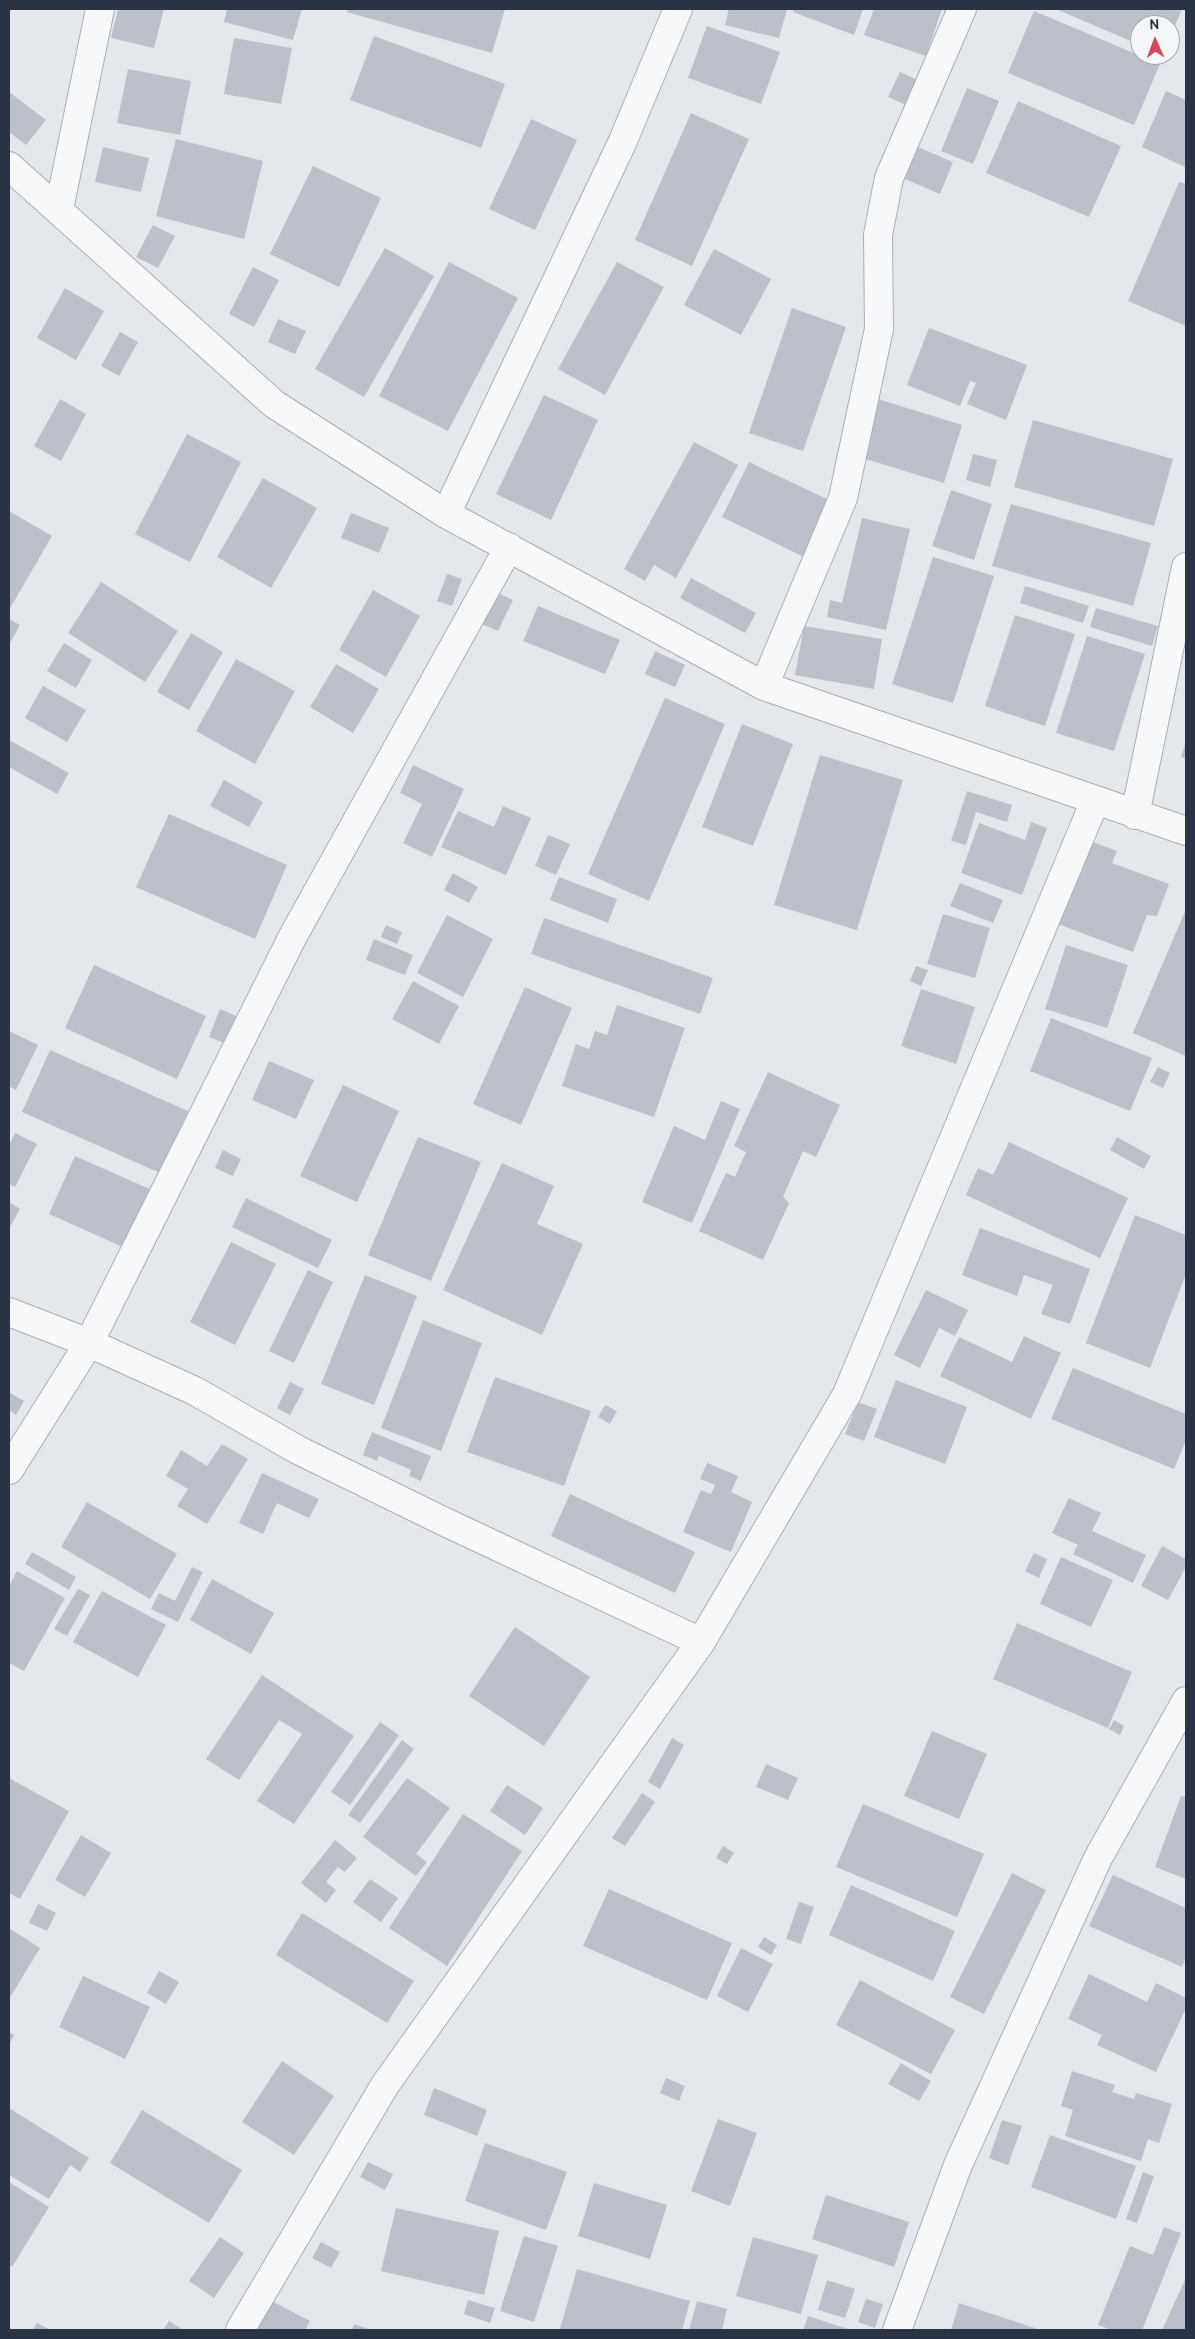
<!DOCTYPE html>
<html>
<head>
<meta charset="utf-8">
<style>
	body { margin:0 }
	#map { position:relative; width:1195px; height:2339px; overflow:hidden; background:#e4e7ec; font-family:Overpass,sans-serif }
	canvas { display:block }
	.frame { position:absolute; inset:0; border:10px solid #2b3445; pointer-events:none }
	.north { position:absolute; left:1130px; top:15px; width:50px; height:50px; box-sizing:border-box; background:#f4f6f9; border:1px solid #a4a8b1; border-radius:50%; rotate:358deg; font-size:14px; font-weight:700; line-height:20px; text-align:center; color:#2b3445 }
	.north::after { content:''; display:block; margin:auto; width:18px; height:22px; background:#d1495b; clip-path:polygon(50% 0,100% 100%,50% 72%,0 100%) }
</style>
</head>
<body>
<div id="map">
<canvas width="1195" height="2339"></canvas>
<div class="frame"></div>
<div class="north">N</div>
</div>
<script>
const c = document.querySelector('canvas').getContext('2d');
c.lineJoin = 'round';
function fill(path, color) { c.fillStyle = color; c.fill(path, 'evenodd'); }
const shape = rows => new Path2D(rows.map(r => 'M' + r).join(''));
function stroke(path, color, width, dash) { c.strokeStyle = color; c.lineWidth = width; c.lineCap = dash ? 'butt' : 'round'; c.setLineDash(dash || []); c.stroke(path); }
fill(shape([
	[118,9,164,9,154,48,111,38],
	[227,9,302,9,293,40,224,22],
	[348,9,505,9,492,53,347,12],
	[729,9,787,9,779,38,725,25],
	[794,9,863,9,854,35,793,12],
	[874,9,942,9,926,56,864,35],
	[1056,9,1182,9,1170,38,1170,25,1140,25,1140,45],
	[1034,11,1160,64,1134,125,1008,73],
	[707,26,780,52,761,104,688,78],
	[374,36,505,84,481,148,350,100],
	[234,38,292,48,281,104,224,94],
	[128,69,191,81,180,135,117,123],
	[900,72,920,81,908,106,888,97],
	[967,88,999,101,973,164,941,151],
	[1166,91,1186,100,1185,167,1142,147],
	[9,92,46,120,26,145,9,132],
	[1018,101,1121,146,1089,217,986,173],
	[691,113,749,139,692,266,635,240],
	[531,119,577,140,535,230,489,209],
	[176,139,263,161,244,239,156,216],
	[103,147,149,158,141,192,95,182],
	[918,147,953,162,940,194,905,179],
	[313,166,381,198,339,287,270,254],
	[1179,182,1186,184,1186,326,1128,301],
	[153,225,175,236,158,268,136,257],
	[385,248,434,276,364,397,315,369],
	[714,249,771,279,741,335,684,305],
	[449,262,518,298,448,431,379,396],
	[617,262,664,287,605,395,558,369],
	[253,267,279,280,254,327,229,314],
	[65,288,104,311,76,360,37,338],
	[792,308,846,327,803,451,749,433],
	[278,319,306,331,295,354,268,342],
	[929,328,1027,365,1006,420,967,404,976,383,970,381,960,406,907,385],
	[120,332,138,342,119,376,101,366],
	[544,395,598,420,551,520,496,494],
	[60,399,86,414,61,461,34,446],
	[878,399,962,425,944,483,859,457],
	[1033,420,1173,459,1154,526,1014,487],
	[187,434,241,462,190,562,135,534],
	[694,442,738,465,676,578,654,565,645,581,624,569],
	[973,454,997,460,990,487,966,480],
	[749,462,833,502,806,558,722,517],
	[263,478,317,508,271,588,217,557],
	[951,490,992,504,974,560,932,546],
	[1011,504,1151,543,1133,606,992,566],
	[9,511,52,536,9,610],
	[351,513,389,528,379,553,341,538],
	[862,518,910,529,886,630,827,617,830,600,842,603],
	[933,557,994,576,953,703,892,684],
	[447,574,462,579,452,606,437,601],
	[691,578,756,613,745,633,680,598],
	[101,582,178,631,145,682,68,633],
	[1025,586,1089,606,1083,623,1020,603],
	[373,590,420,616,386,677,339,650],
	[493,591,513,600,498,631,477,622],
	[538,606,620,640,605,674,523,641],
	[1096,608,1158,626,1152,646,1090,627],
	[1015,615,1075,634,1045,726,985,706],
	[9,619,20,625,9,645],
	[804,626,882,639,874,689,795,675],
	[191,633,223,652,189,710,157,692],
	[1087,636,1145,654,1114,751,1056,733],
	[64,643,92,660,76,688,47,671],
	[655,651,685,665,675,687,645,674],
	[236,659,295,691,255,764,196,731],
	[336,664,379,689,353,733,310,707],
	[43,686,86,710,67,742,25,718],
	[665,698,725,724,649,901,588,874],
	[742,724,793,744,753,846,702,827],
	[9,740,69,773,57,794,9,767],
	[1186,742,1186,759,1181,757],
	[820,755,903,780,857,930,774,905],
	[413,765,464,789,432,857,403,843,422,804,400,793],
	[224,780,263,802,249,827,210,806],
	[967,791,1012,805,1007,822,976,812,966,845,951,841],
	[503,806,531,818,506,875,441,847,458,811,494,827],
	[169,814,287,865,255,939,136,887],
	[1031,822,1047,828,1022,895,961,873,979,823,1025,840],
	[548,835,570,844,556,875,535,866],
	[1085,839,1117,851,1112,863,1169,884,1157,916,1147,915,1133,952,1055,923],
	[453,873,478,887,469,903,444,890],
	[559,877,617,899,608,923,550,900],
	[960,883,1003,900,993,923,950,906],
	[1186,909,1186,1056,1133,1033],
	[943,914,990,928,975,978,927,964],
	[447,915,493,939,463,997,417,973],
	[544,918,713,978,700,1014,531,954],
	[386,925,402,932,397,944,381,937],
	[374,939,413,955,405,975,366,960],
	[1066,945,1128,965,1107,1028,1045,1009],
	[94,965,206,1016,177,1079,65,1028],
	[916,966,928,970,921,986,910,981],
	[413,981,459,1006,439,1044,392,1019],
	[525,987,572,1008,521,1125,473,1104],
	[921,989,975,1007,956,1064,901,1046],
	[617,1005,685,1028,654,1117,562,1086,576,1044,589,1049,595,1031,607,1035],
	[220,1009,241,1018,229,1045,209,1037],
	[1051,1018,1152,1058,1130,1111,1030,1071],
	[9,1031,38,1045,16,1090,9,1086],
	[50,1050,188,1111,160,1173,22,1112],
	[269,1061,314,1080,296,1119,252,1100],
	[1158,1067,1170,1073,1163,1088,1150,1082],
	[768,1072,840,1105,816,1157,803,1151,783,1197,789,1203,763,1260,699,1231,726,1173,735,1177,746,1152,734,1146],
	[343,1085,399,1111,357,1202,300,1176],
	[721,1101,740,1109,692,1223,642,1202,674,1126,705,1140],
	[15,1133,37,1144,15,1187,9,1184,9,1145],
	[418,1137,481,1162,431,1281,368,1255],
	[1117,1137,1151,1156,1144,1169,1110,1150],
	[1009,1142,1128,1198,1100,1258,966,1195,978,1168,993,1175],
	[223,1150,241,1159,233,1176,215,1168],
	[75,1156,152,1190,125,1248,49,1214],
	[502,1163,554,1186,537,1224,583,1244,542,1335,443,1290],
	[246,1198,332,1240,318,1268,232,1227],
	[9,1202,20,1209,9,1229],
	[1135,1215,1186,1235,1186,1274,1150,1368,1086,1343],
	[980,1228,1090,1269,1070,1324,1041,1314,1053,1285,1024,1275,1017,1296,962,1275],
	[231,1242,276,1264,235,1345,190,1322],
	[308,1270,333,1282,294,1363,269,1351],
	[365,1275,417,1296,374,1405,321,1384],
	[926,1290,968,1310,955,1336,939,1328,920,1368,894,1355],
	[423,1320,482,1343,441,1451,381,1428],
	[1024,1336,1061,1353,1031,1419,940,1376,959,1337,1012,1362],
	[1073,1368,1186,1414,1186,1440,1174,1469,1051,1419],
	[495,1377,591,1411,564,1486,467,1452],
	[896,1380,967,1407,945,1464,874,1437],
	[290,1382,304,1389,290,1415,277,1408],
	[9,1392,24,1401,16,1415,9,1410],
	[858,1402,877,1409,864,1441,845,1434],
	[605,1405,617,1411,610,1424,598,1417],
	[372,1432,431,1456,421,1481,409,1476,411,1470,379,1456,377,1461,363,1455],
	[222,1444,248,1459,207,1524,177,1506,188,1489,166,1476,181,1450,207,1466],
	[707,1463,738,1476,731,1492,752,1502,731,1552,683,1532,701,1490,711,1494,715,1485,700,1479],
	[262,1473,319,1499,309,1518,277,1503,263,1534,239,1523],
	[570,1494,695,1552,675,1593,551,1536],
	[1069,1498,1101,1513,1092,1531,1146,1555,1133,1583,1073,1554,1078,1545,1052,1533],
	[87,1502,177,1554,150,1599,61,1547],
	[1162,1546,1186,1559,1186,1567,1168,1600,1141,1586],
	[32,1552,76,1577,69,1590,25,1564],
	[1034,1553,1047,1559,1039,1578,1025,1571],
	[1061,1557,1113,1580,1091,1627,1040,1604],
	[192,1567,203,1572,178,1622,151,1609,159,1593,175,1601],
	[17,1571,65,1598,24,1671,9,1663,9,1586],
	[212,1579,274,1613,251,1654,190,1620],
	[78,1589,90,1595,67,1636,54,1629],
	[102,1591,166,1625,138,1677,73,1642],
	[1017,1623,1132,1672,1108,1728,993,1679],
	[515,1627,590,1677,544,1746,469,1696],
	[262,1675,354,1736,294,1824,257,1801,302,1734,279,1720,239,1780,206,1759],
	[1114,1720,1124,1726,1120,1735,1109,1729],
	[380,1722,399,1735,350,1805,331,1792],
	[932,1731,987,1754,959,1819,904,1796],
	[672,1738,684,1745,660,1789,648,1782],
	[402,1740,414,1749,360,1823,348,1815],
	[766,1764,798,1778,788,1800,756,1787],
	[9,1778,69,1811,20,1899,9,1893],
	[407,1778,450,1808,416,1854,427,1862,416,1876,363,1837],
	[507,1785,543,1808,525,1835,490,1811],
	[642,1793,655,1802,625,1846,612,1838],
	[1181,1796,1186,1797,1186,1879,1155,1867],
	[863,1804,984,1854,957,1917,836,1867],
	[463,1814,522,1851,447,1966,389,1928],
	[81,1835,111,1853,85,1897,55,1880],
	[335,1840,357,1858,345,1872,338,1867,326,1882,336,1890,326,1903,301,1883],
	[723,1846,734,1853,727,1864,716,1858],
	[1012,1873,1046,1890,984,2014,950,1997],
	[1113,1875,1186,1908,1186,1957,1182,1967,1089,1926],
	[370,1879,398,1898,381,1922,353,1902],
	[851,1885,955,1931,933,1981,829,1935],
	[609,1889,732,1943,707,2000,583,1946],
	[799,1902,814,1907,801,1944,786,1939],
	[38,1904,56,1913,47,1931,29,1923],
	[302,1913,414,1981,387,2023,276,1955],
	[9,1928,40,1948,9,1999],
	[764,1937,777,1945,771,1955,758,1947],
	[741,1948,773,1964,748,2012,717,1996],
	[159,1971,179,1982,166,2004,147,1993],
	[1089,1974,1147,2002,1156,1983,1186,1998,1186,2008,1156,2072,1097,2045,1102,2035,1068,2019],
	[83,1976,150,2007,125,2059,59,2027],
	[860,1980,955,2030,931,2074,836,2025],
	[9,2032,14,2035,9,2045],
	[282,2061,334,2096,294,2155,242,2122],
	[901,2063,931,2081,919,2101,888,2084],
	[1072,2071,1115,2085,1112,2092,1134,2099,1136,2093,1172,2104,1159,2143,1148,2139,1141,2161,1065,2136,1073,2110,1061,2106],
	[666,2078,685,2086,679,2101,660,2093],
	[434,2088,487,2110,477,2136,424,2115],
	[9,2108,89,2158,80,2172,70,2165,49,2199,9,2175],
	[142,2110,242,2170,209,2223,110,2163],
	[718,2119,757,2133,730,2206,691,2191],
	[1002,2120,1022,2126,1008,2165,989,2158],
	[1050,2135,1136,2166,1116,2219,1031,2187],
	[485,2143,567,2172,546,2230,465,2201],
	[368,2162,393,2174,385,2190,360,2177],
	[1143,2172,1154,2176,1137,2223,1126,2219],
	[9,2182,49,2207,12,2267,9,2265],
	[594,2183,667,2205,650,2259,578,2236],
	[826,2195,909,2222,894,2267,812,2239],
	[396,2208,499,2231,484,2295,381,2271],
	[1164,2227,1181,2233,1142,2330,1111,2330,1098,2325,1130,2246,1153,2255],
	[524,2236,558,2246,534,2322,500,2311],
	[220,2237,244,2253,214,2298,189,2281],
	[753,2237,818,2255,801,2314,736,2296],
	[321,2242,340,2252,331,2268,312,2258],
	[577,2269,690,2301,682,2330,560,2329],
	[1186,2278,1186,2330,1162,2330],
	[827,2280,855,2289,845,2318,818,2310],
	[268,2299,310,2321,305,2330,257,2330,253,2328],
	[866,2299,883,2304,875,2328,858,2322],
	[468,2300,495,2308,490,2323,464,2314],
	[697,2301,727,2309,722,2330,689,2330],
	[959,2303,1041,2330,951,2330],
	[808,2316,851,2330,803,2330],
	[169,2321,183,2330,163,2330],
	[37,2323,51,2330,33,2330],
	[354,2324,371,2330,352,2330]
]), '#bbc0ca');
const minor = shape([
	[9,166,274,404,446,514,764,686,1186,831],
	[59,209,100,9],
	[446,514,622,143,678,9],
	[764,686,843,498,879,329,878,235,889,178,962,9],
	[1135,815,1186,567],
	[9,1312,89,1343,195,1391,298,1450,445,1522,701,1642],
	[9,1470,89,1343,293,936,509,547],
	[240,2330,385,2085,701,1642,847,1394,1095,801],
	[897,2330,958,2165,1098,1858,1186,1701]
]);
stroke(minor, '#a9aeb7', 30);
stroke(minor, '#f7f8fa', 28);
</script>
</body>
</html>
